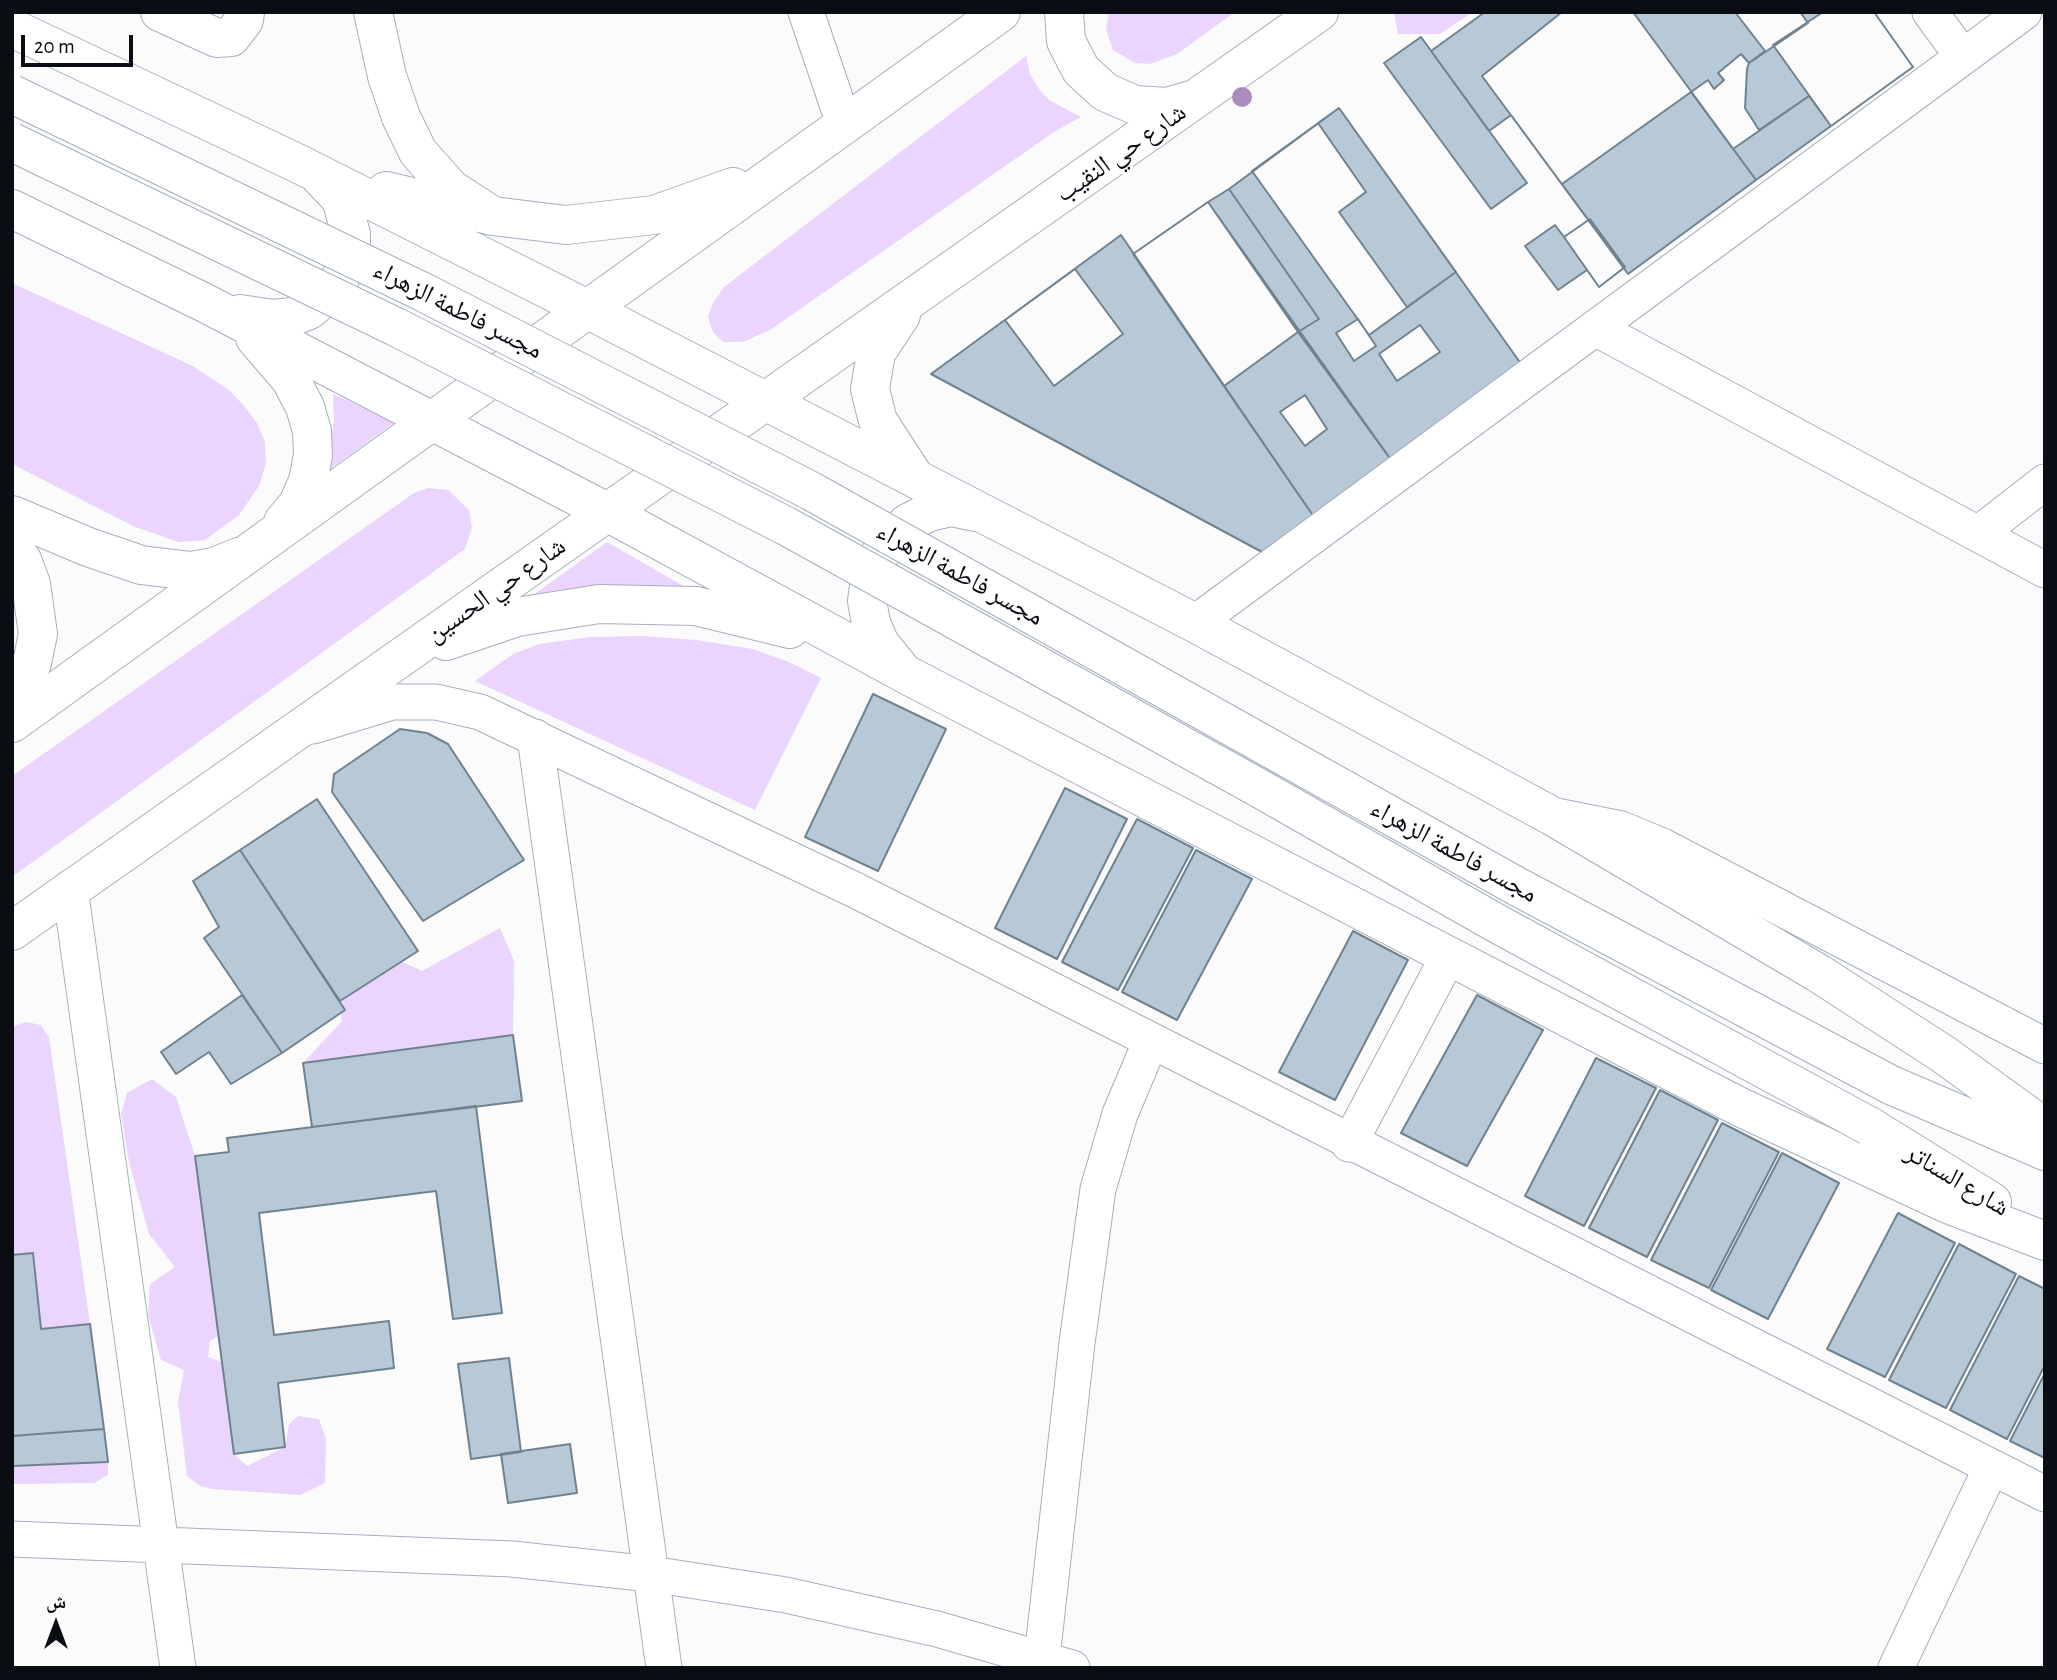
<!DOCTYPE html>
<html>
<head>
<meta charset="utf-8">
<style>
	body { margin:0 }
	#map { position:relative; width:2057px; height:1680px; overflow:hidden; background:#fbfbfb; font-family:"Alegreya Sans","Noto Naskh Arabic",sans-serif }
	canvas { display:block }
	.frame { position:absolute; inset:0; border:14px solid #0a0d13; pointer-events:none }
	.north { position:absolute; left:21px; top:1589px; width:70px; height:70px; -webkit-text-stroke:5px #fff; paint-order:stroke; rotate:0deg; font-size:19px; font-weight:700; line-height:28px; text-align:center; color:#0a0d13 }
	.north::after { content:''; display:block; margin:auto; width:24px; height:32px; background:#0a0d13; clip-path:polygon(50% 0,100% 100%,50% 72%,0 100%) }
	.scale { position:absolute; left:21px; top:35px; width:112px; height:32px; box-sizing:border-box; border:4px solid #0a0d13; border-top:0; padding-left:9px; font-size:21px; line-height:24px; white-space:nowrap; color:#0a0d13; -webkit-text-stroke:5px #fff; paint-order:stroke }
</style>
</head>
<body>
<div id="map">
<canvas width="2057" height="1680"></canvas>
<div class="frame"></div>
<div class="north">ش</div>
<div class="scale">20 m</div>
</div>
<script>
const c = document.querySelector('canvas').getContext('2d');
c.lineJoin = 'round';
function fill(path, color) { c.fillStyle = color; c.fill(path, 'evenodd'); }
const shape = rows => new Path2D(rows.map(r => 'M' + r).join(''));
function stroke(path, color, width, dash) { c.strokeStyle = color; c.lineWidth = width; c.lineCap = dash ? 'butt' : 'round'; c.setLineDash(dash || []); c.stroke(path); }
function drawText(font, color, halo, rows, align = 'center') {
  c.font = font + ' "Alegreya Sans","Noto Naskh Arabic",sans-serif'; c.lineWidth = 5; c.setLineDash([]); c.textBaseline = 'middle'; c.strokeStyle = halo; c.fillStyle = color; for (const [text, x, y, turn = 0] of rows) {
    c.save(); c.translate(x, y); c.rotate((+turn || 0) * Math.PI / 180); c.textAlign = isNaN(turn) ? turn : align; if (halo) c.strokeText(text, 0, 0); c.fillText(text, 0, 0); c.restore();
  }
}
fill(shape([
	[1109,12,1235,12,1177,54,1150,64,1135,63,1113,50,1106,29],
	[1394,12,1473,12,1440,34,1398,34],
	[1026,56,1030,74,1039,89,1049,100,1081,117,1054,132,770,330,743,342,723,342,713,332,708,317,713,303,724,287],
	[12,283,193,366,230,391,245,407,257,423,265,442,266,464,259,486,239,515,205,540,179,542,135,527,12,464],
	[333,394,395,422,326,472,334,421],
	[428,488,448,490,469,510,472,527,465,549,12,877,12,776,414,493],
	[607,542,685,587,619,585,526,600],
	[642,636,696,640,753,649,789,662,821,678,755,810,475,681,513,654,539,644,590,637],
	[500,928,514,961,513,1035,303,1063,342,1021,340,1001,378,977,392,957,422,971],
	[26,1022,41,1025,49,1037,90,1324,41,1329,32,1253,12,1255,12,1027],
	[152,1079,176,1097,195,1156,219,1336,210,1341,208,1357,222,1362,234,1454,247,1466,285,1447,289,1424,298,1416,319,1419,326,1439,325,1483,300,1495,212,1489,200,1486,187,1476,178,1402,184,1370,161,1360,148,1315,150,1284,175,1267,149,1234,129,1162,121,1114,127,1093],
	[108,1462,108,1475,94,1483,12,1484,12,1466]
]), '#ebd4fd');
const building = shape([
	[1485,12,1633,12,1756,180,1628,274,1511,115,1489,131,1431,51,1485,12],
	[1562,12,1633,12,1756,180,1628,274,1482,76,1562,12],
	[1633,12,1874,12,1913,67,1756,180,1633,12],
	[1735,12,1874,12,1913,67,1831,126,1809,96,1733,149,1691,92,1708,80,1714,89,1724,80,1718,73,1741,54,1749,63,1765,51,1735,12],
	[1800,12,1874,12,1913,67,1831,126,1809,96,1759,130,1745,108,1747,69,1749,63,1808,23,1800,12],
	[1823,12,1874,12,1913,67,1831,126,1773,45,1823,12],
	[1421,37,1527,183,1491,209,1384,63,1421,37],
	[1691,92,1756,180,1628,274,1562,184,1691,92],
	[1339,108,1524,368,1394,464,1298,332,1319,319,1229,189,1339,108],
	[1339,108,1456,272,1369,335,1252,171,1339,108],
	[1339,108,1456,272,1407,307,1339,212,1366,192,1318,123,1339,108],
	[1229,189,1319,319,1298,332,1208,202,1229,189],
	[1208,202,1394,464,1314,517,1133,254,1208,202],
	[1208,202,1298,332,1224,386,1133,254,1208,202],
	[1590,219,1625,267,1599,287,1587,270,1558,290,1525,246,1555,225,1564,237,1590,219],
	[1590,219,1625,267,1599,287,1564,237,1590,219],
	[1121,235,1314,517,1262,552,931,374,1121,235],
	[1075,269,1123,334,1054,386,1005,320,1075,269],
	[1358,319,1376,346,1354,361,1336,333,1358,319],
	[1420,325,1440,352,1397,381,1379,354,1420,325],
	[1305,395,1327,429,1305,446,1280,412,1305,395],
	[873,694,946,729,878,871,805,837,873,694],
	[400,729,427,733,448,744,524,860,423,921,332,792,334,774,400,729],
	[1065,788,1127,819,1057,959,995,928,1065,788],
	[317,799,418,951,340,1001,240,850,317,799],
	[1137,819,1193,848,1118,990,1062,962,1137,819],
	[240,850,345,1010,282,1053,204,938,219,927,193,881,240,850],
	[1196,850,1252,879,1177,1020,1122,992,1196,850],
	[1353,931,1408,960,1335,1100,1279,1072,1353,931],
	[242,995,282,1053,231,1084,209,1052,176,1074,161,1052,242,995],
	[1477,995,1543,1030,1467,1166,1401,1133,1477,995],
	[513,1035,522,1101,312,1127,303,1063,513,1035],
	[1596,1058,1656,1088,1584,1226,1525,1196,1596,1058],
	[1660,1090,1718,1120,1647,1257,1589,1228,1660,1090],
	[476,1106,502,1313,453,1319,436,1191,259,1213,274,1335,389,1321,394,1368,278,1383,285,1447,234,1454,195,1156,229,1152,227,1138,476,1106],
	[1722,1123,1779,1152,1709,1288,1651,1260,1722,1123],
	[1782,1153,1839,1183,1768,1319,1711,1290,1782,1153],
	[1898,1213,1955,1243,1885,1377,1827,1349,1898,1213],
	[1959,1244,2016,1274,1946,1408,1889,1380,1959,1244],
	[33,1253,41,1329,90,1324,104,1429,12,1436,12,1255,33,1253],
	[2019,1276,2045,1289,2045,1365,2007,1439,1950,1410,2019,1276],
	[509,1358,521,1452,471,1459,458,1364,509,1358],
	[2045,1373,2045,1458,2010,1441,2045,1373],
	[104,1429,108,1462,12,1466,12,1436,104,1429],
	[570,1444,577,1493,508,1503,501,1454,570,1444]
]);
fill(building, '#b7c9d7');
stroke(building, '#71828f', 2);
const street = shape([
	[806,12,844,124],
	[1930,12,1963,57],
	[1595,328,2045,570],
	[1978,534,2045,482],
	[1195,623,2024,12],
	[313,726,392,702,436,702,480,712,855,890,2045,1494],
	[535,737,664,1668],
	[1556,816,1621,829,1662,846,2045,1046],
	[70,888,178,1668],
	[1349,1144,1448,957],
	[12,1539,512,1559,651,1574,786,1595,937,1629,1072,1668],
	[1042,1658,1077,1343,1098,1189,1120,1114,1150,1043],
	[1896,1668,1991,1468]
]);
const secondary = shape([
	[160,12,217,38,231,37,244,20,245,12],
	[373,12,387,76,401,117,418,152,451,189,491,215]
]);
const primary = shape([
	[12,515,88,547,141,565,191,571,214,567,239,557],
	[12,546,22,560,31,584,38,634,32,663,12,704]
]);
const highway = shape([
	[1064,12,1066,41,1081,70,1105,92,1135,105,1168,107,1191,100],
	[12,28,299,164,587,309,1195,623,1552,816,1818,973,1943,1054,2045,1128],
	[386,191,493,216,566,225,654,215,733,187],
	[12,209,205,303,607,512,911,677,1740,1107,1948,1204,2045,1241],
	[240,314,273,319,292,317,309,310,337,286,351,253,351,234,341,199,320,177],
	[901,315,876,353,870,389,878,421,915,478],
	[255,338,291,380,305,407,312,431,313,455,308,481,298,504,283,522],
	[446,641,517,617,599,604,696,606,790,629],
	[899,667,880,644,871,623,867,601,870,578,878,557,891,538,908,523,929,512,951,507,975,512],
	[12,723,1001,12],
	[12,931,1319,12],
	[1891,1085,2045,1151],
	[1869,1126,1992,1202]
]);
stroke(street, '#a5afc0', 37);
stroke(secondary, '#a5afc0', 40);
stroke(primary, '#a5afc0', 40);
stroke(highway, '#a5afc0', 40);
stroke(street, '#fff', 35);
stroke(secondary, '#fff', 38);
stroke(primary, '#fff', 38);
stroke(highway, '#fff', 38);
const highwayBridge = shape([
	[12,94,423,292,811,491,1518,887,1891,1085],
	[12,142,396,327,786,526,1257,787,1496,923,1869,1126]
]);
stroke(highwayBridge, '#a5afc0', 40, []);
stroke(highwayBridge, '#fff', 38);
c.fillStyle = '#ab8cbd';
for (const [x, y] of [
	[1242,97]
]) { c.beginPath(); c.arc(x, y, 10, 0, 2 * Math.PI); c.fill(); }
drawText('26px', '#0a0d13', '#fff', [
	["شارع حي النقيب",1121,153,-35],
	["مجسر فاطمة الزهراء",458,310,27],
	["مجسر فاطمة الزهراء",960,574,29],
	["شارع حي الحسين",496,590,-35],
	["مجسر فاطمة الزهراء",1454,851,29],
	["شارع السناتر",1957,1180,31]
]);
</script>
</body>
</html>
